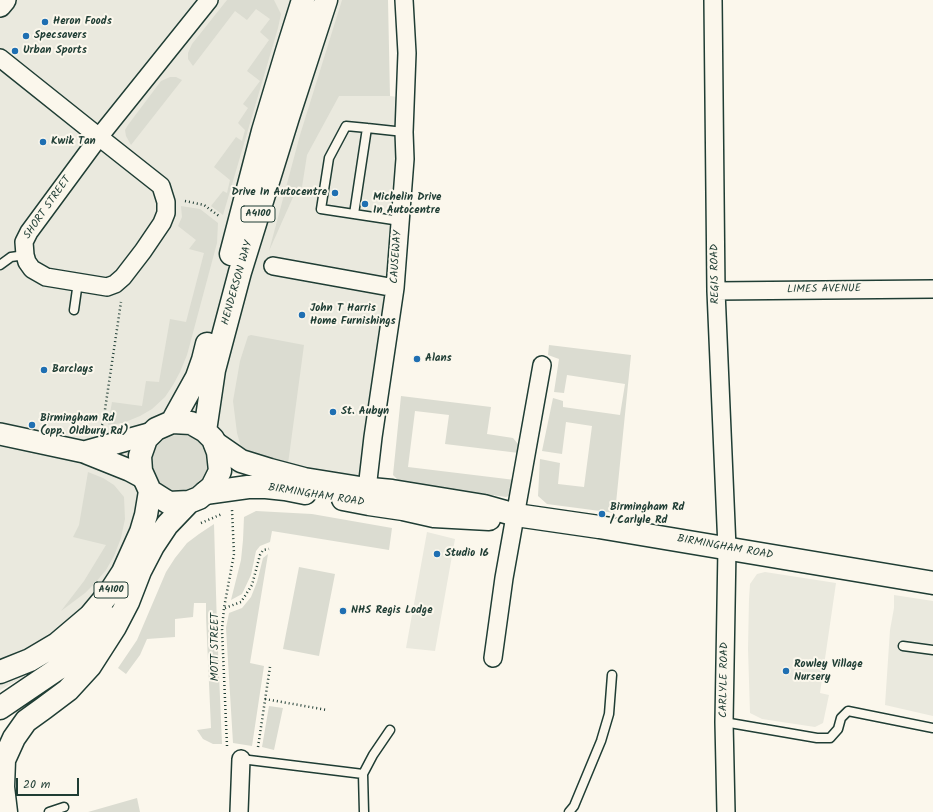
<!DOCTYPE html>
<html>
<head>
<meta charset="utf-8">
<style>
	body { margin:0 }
	#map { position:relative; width:933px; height:812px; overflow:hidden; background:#fbf7ec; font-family:Kalam,sans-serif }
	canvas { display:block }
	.scale { position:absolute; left:16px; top:778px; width:63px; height:18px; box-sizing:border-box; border:2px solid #1f3d34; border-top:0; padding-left:5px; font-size:12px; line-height:14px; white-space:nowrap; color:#1f3d34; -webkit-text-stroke:3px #fbf7ec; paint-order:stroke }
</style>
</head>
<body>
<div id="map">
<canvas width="933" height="812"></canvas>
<div class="scale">20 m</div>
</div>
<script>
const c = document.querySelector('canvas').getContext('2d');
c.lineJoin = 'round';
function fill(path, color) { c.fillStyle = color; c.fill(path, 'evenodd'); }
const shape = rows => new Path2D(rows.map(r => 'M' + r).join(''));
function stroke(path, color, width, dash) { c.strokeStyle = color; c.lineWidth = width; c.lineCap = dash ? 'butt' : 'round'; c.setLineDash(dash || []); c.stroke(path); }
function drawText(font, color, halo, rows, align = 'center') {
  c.font = font + ' Kalam,sans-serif'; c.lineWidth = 4; c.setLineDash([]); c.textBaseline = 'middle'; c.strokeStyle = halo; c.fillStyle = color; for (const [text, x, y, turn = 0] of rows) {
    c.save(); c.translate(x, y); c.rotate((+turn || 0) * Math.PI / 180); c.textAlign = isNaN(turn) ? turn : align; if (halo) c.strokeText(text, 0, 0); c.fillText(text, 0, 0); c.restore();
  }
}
fill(shape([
	[0,0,348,0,390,96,405,98,366,497,220,471,187,466,159,522,70,647,42,667,0,690],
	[427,532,455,539,435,651,406,648],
	[765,572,836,583,820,693,829,695,823,723,815,727,762,719,750,713,748,649,749,599,750,584,757,574],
	[894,595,933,601,933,716,885,705,890,630,894,608]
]), '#eae9de');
fill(shape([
	[227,0,274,0,281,14,278,28,223,215,211,206,223,191,227,193,230,180,214,167,236,137,242,141,245,130,238,123,248,108,243,104,260,81,247,71,269,40,260,32,270,19,256,9,247,20,235,11,193,66,188,59,188,53,192,44],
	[342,0,388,0,390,96,339,96,307,155,302,187,298,186,269,251,300,135],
	[170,77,176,77,182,80,131,145,126,136,125,130,128,125,161,81],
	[181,206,200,209,218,223,217,243,187,355,180,372,173,385,165,397,152,409,140,416,123,423,108,425,112,402,142,406,146,381,159,382,170,319,186,322,204,253,189,249,196,240,178,226,182,217],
	[251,335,304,345,288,464,248,453,241,447,237,433,233,401,240,361,248,336],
	[549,345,631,355,615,513,547,504,538,496,540,459,560,463,558,484,584,487,592,426,566,422,562,454,542,451,553,398,563,401,563,407,620,415,625,384,567,375,564,393,554,392,559,359,548,355],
	[401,396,491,407,487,434,513,438,518,444,519,453,445,444,449,415,415,411,408,467,515,480,513,494,506,497,400,482,393,475],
	'151 464a29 29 0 1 1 58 0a29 29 0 1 1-58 0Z',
	[88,472,103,478,114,485,124,497,125,519,121,538,114,556,106,570,95,583,85,593,61,611,84,581,106,545,73,537,79,525],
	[256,511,312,514,392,528,389,550,272,531,270,542,260,546,256,551,251,575,242,594,231,600,241,560,243,540,244,517],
	[214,524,217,627,222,744,213,744,203,739,197,730,211,728,206,617,206,603,194,603,193,617,175,619,175,637,147,639,140,655,126,674,118,668,137,640,166,572,175,558,187,543,199,534],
	[268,554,250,663,264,666,252,746,233,743,226,628,229,613,242,608,251,597,257,582,263,558],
	[299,567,335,574,319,656,283,649],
	[269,706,283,708,274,750,262,747],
	[137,798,140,812,88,812]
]), '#dbdcd1');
const service = shape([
	[367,128,404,132],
	[354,214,367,128,346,126,329,158,321,209,400,221],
	[0,265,11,257,25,255],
	[74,310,78,282],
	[903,646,933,650],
	[724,722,817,738,830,738,838,729,841,718,848,711,933,728],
	[241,759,363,774],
	[49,812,64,807],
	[364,812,363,774,373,755,390,730],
	[569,812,574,806,601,741,609,714,612,675]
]);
const minor = shape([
	[713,0,716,291,727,548,724,722,726,812],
	[0,58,99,137,161,186,166,202,166,213,162,223,143,251,123,277,115,284,107,287,46,277,32,269,27,262,25,255,24,242,29,232,99,137,209,0],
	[273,266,395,288],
	[716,291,933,289],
	[367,489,373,437,395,288,405,159,404,132,407,53,404,0],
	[493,658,504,578,542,365],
	[239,812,241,759]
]);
const tertiary = shape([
	[0,6,5,0],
	[0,434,84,452,129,470,144,478],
	[84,452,152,433]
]);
const secondary = shape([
	[215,443,241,461,270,470,304,479,360,488,392,491,484,506,516,515,599,527,933,583],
	[205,493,248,487,266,487,285,489,305,493],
	[343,499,369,504,403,509,434,516,489,519]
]);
const primary = shape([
	[231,254,263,131,287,51,303,0],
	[172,422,197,377,203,360,207,344],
	[172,422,191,423,205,431,213,439,218,452,220,471,212,487,199,498,189,502,169,503,150,491,141,471,140,456,146,439,156,429,172,422],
	[205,431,214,370,240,272,288,117,326,0],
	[0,672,30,660,57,644,90,616,110,592,123,572,141,532,146,515,150,491],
	[0,708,59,668,83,646,107,617],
	[6,812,3,787,4,760,14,738,26,721,44,708,68,690,90,666,115,627,128,602,140,571,153,546,167,525,189,502]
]);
stroke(service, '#1f3d34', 11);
stroke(minor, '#1f3d34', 20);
stroke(tertiary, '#1f3d34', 24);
stroke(secondary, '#1f3d34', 25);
stroke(primary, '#1f3d34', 25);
stroke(shape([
	[185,201,204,205,219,216],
	[102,425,103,423,121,302],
	[201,523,222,514],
	[225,608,241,602,252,585,260,555,263,550,269,549],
	[265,699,327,710],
	[227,746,222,629,224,608,234,554,232,510],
	[258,747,270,667]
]), '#1f3d34', 2.5, [1, 3]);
stroke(service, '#fbf7ec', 8);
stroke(minor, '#fbf7ec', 17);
stroke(tertiary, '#fbf7ec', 21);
stroke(secondary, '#fbf7ec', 22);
stroke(primary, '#fbf7ec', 22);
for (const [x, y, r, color] of [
	[45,22,4,"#1f6fb2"],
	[26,36,4,"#1f6fb2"],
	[15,51,4,"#1f6fb2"],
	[43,142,4,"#1f6fb2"],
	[335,193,4,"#1f6fb2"],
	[365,204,4,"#1f6fb2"],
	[302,315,4,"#1f6fb2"],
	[417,359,4,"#1f6fb2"],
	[44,370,4,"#1f6fb2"],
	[333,412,4,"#1f6fb2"],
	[32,425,4,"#1f6fb2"],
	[602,514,4,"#1f6fb2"],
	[437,554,4,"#1f6fb2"],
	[343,611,4,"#1f6fb2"],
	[786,671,4,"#1f6fb2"]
]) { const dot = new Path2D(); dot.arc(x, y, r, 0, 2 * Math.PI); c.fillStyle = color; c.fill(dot); stroke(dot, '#fbf7ec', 1.5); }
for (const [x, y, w] of [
	[258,214,34],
	[111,590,34]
]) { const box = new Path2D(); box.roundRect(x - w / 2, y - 8, w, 16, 3); c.fillStyle = '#fbf7ec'; c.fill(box); stroke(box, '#1f3d34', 1); }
drawText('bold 10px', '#1f3d34', null, [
	["A4100",258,214],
	["A4100",111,590]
]);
drawText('bold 11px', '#1f3d34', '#fbf7ec', [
	["Heron Foods",53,22],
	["Specsavers",34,36],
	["Urban Sports",23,51],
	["Kwik Tan",51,142],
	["Drive In Autocentre",327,193,"right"],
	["Michelin Drive",373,198],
	["In Autocentre",373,211],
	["John T Harris",310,309],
	["Home Furnishings",310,322],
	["Alans",425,359],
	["Barclays",52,370],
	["St. Aubyn",341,412],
	["Birmingham Rd",40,419],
	["(opp. Oldbury Rd)",40,432],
	["Birmingham Rd",610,508],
	["/ Carlyle Rd",610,521],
	["Studio 16",445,554],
	["NHS Regis Lodge",351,611],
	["Rowley Village",794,665],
	["Nursery",794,678]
], 'left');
drawText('11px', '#1f3d34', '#fbf7ec', [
	["SHORT STREET",48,208,-55],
	["CAUSEWAY",397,257,-86],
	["REGIS ROAD",716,274,-91],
	["HENDERSON WAY",238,283,-74],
	["LIMES AVENUE",824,290,-1],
	["BIRMINGHAM ROAD",316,496,9],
	["BIRMINGHAM ROAD",725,548,10],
	["MOTT STREET",216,647,-90],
	["CARLYLE ROAD",725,680,-89]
]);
</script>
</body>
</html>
